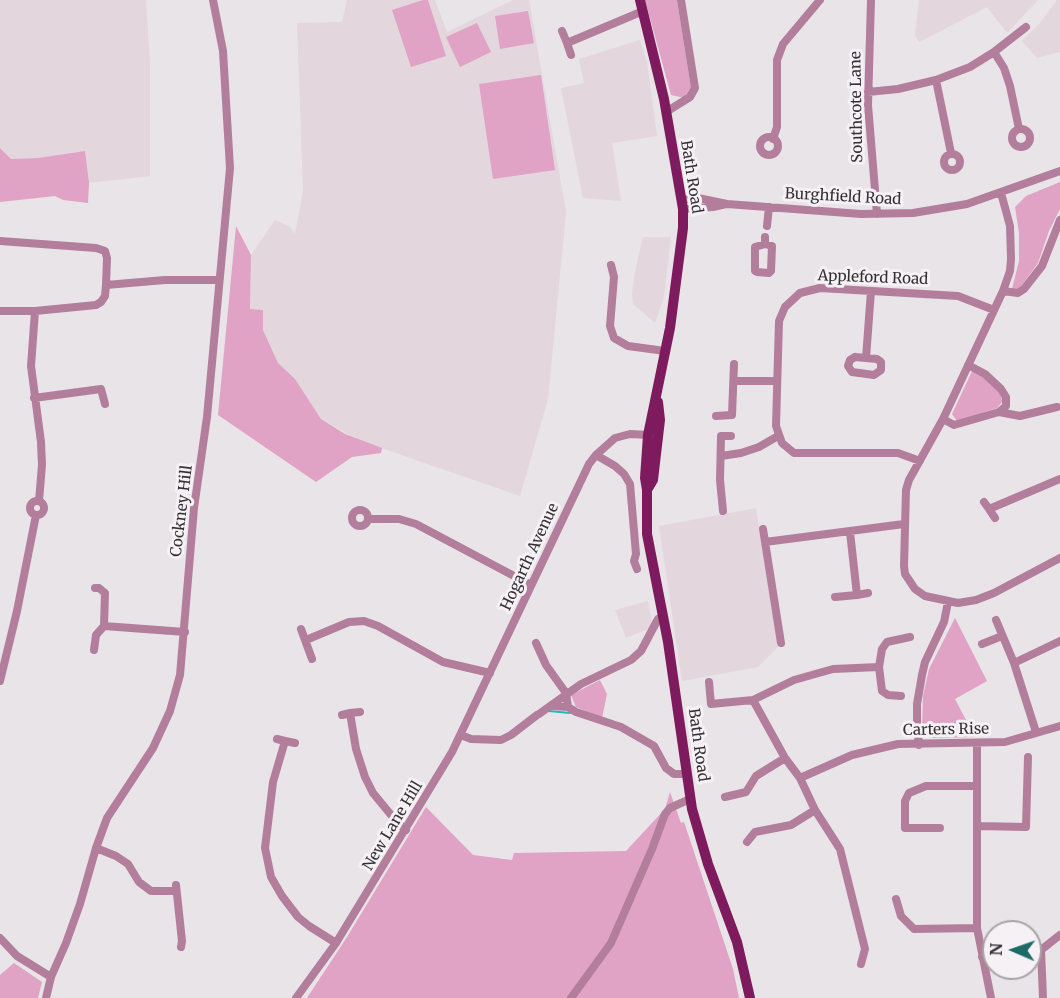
<!DOCTYPE html>
<html>
<head>
<meta charset="utf-8">
<style>
	body { margin:0 }
	#map { position:relative; width:1060px; height:998px; overflow:hidden; background:#e9e4e7; font-family:Merriweather,serif }
	canvas { display:block }
	.north { position:absolute; left:982px; top:920px; width:60px; height:60px; box-sizing:border-box; background:#f6f1f4; border:2px solid #a8a4a6; border-radius:50%; rotate:272deg; font-size:16px; font-weight:700; line-height:24px; text-align:center; color:#333132 }
	.north::after { content:''; display:block; margin:auto; width:21px; height:27px; background:#1e6a68; clip-path:polygon(50% 0,100% 100%,50% 72%,0 100%) }
</style>
</head>
<body>
<div id="map">
<canvas width="1060" height="998"></canvas>
<div class="north">N</div>
</div>
<script>
const c = document.querySelector('canvas').getContext('2d');
c.lineJoin = 'round';
function fill(path, color) { c.fillStyle = color; c.fill(path, 'evenodd'); }
const shape = rows => new Path2D(rows.map(r => 'M' + r).join(''));
function stroke(path, color, width, dash) { c.strokeStyle = color; c.lineWidth = width; c.lineCap = dash ? 'butt' : 'round'; c.setLineDash(dash || []); c.stroke(path); }
function drawText(font, color, halo, rows, align = 'center') {
  c.font = font + ' Merriweather,serif'; c.lineWidth = 6; c.setLineDash([]); c.textBaseline = 'middle'; c.strokeStyle = halo; c.fillStyle = color; for (const [text, x, y, turn = 0] of rows) {
    c.save(); c.translate(x, y); c.rotate((+turn || 0) * Math.PI / 180); c.textAlign = isNaN(turn) ? turn : align; if (halo) c.strokeText(text, 0, 0); c.fillText(text, 0, 0); c.restore();
  }
}
fill(shape([
	[0,0,146,0,150,64,150,176,89,183,85,151,38,158,11,159,0,148],
	[347,0,435,0,447,32,513,0,529,0,566,212,548,399,520,496,358,440,321,419,295,379,278,363,263,330,263,311,250,309,251,255,275,220,290,227,295,234,303,191,297,23,342,22],
	[919,0,1038,0,1007,33,987,7,919,42,915,35],
	[1057,0,1060,0,1060,52,1037,58,1022,41,1040,23],
	[640,40,647,62,657,136,612,143,621,201,583,198,561,88,584,83,579,59],
	[643,237,671,237,664,297,655,323,633,304,632,293,635,271],
	[756,508,778,647,758,667,682,681,659,526],
	[648,601,653,627,626,638,615,610]
]), '#e3d6dd');
fill(shape([
	[423,0,428,0,446,56,411,67,392,10],
	[645,0,677,0,691,88,689,95,685,98,671,95],
	[528,11,534,43,500,49,495,16],
	[477,23,491,52,460,67,446,37],
	[541,75,555,170,493,179,479,84],
	[0,148,11,159,38,158,85,151,89,183,88,203,63,200,55,196,0,202],
	[1060,182,1060,209,1049,231,1038,263,1019,289,1012,289,1019,261,1019,233,1015,207,1026,196],
	[236,226,251,255,250,309,263,310,263,330,278,363,295,379,321,419,345,434,382,448,381,453,352,457,316,482,218,415],
	[973,369,1001,393,1002,402,997,408,957,421,952,414],
	[955,618,987,681,955,699,975,737,933,738,922,729,923,696,929,669],
	[600,680,607,694,602,718,576,707,571,695],
	[670,792,681,823,684,822,733,969,739,998,307,998,347,937,426,807,473,855,512,860,514,853,626,851,665,809],
	[14,963,42,982,38,998,0,998,0,975]
]), '#e0a2c5');
stroke(shape([
	[549,711,570,713]
]), '#20b9b5', 2);
stroke(shape([
	[871,0,868,105,877,214],
	[562,31,567,43,643,11],
	[567,43,571,55],
	[994,52,1004,68,1010,86,1019,129],
	[936,80,951,153],
	[868,92,898,89,936,80,970,67,994,52,1026,27],
	[666,112,690,97,695,88,681,0],
	'1012 138a9 9 0 1 1 18 0a9 9 0 1 1-18 0Z',
	'760 146a9 9 0 1 1 18 0a9 9 0 1 1-18 0Z',
	[773,139,777,127,777,60,783,44,820,0],
	'944 162a8 8 0 1 1 16 0a8 8 0 1 1-16 0Z',
	[1001,193,1010,226,1011,259,1010,271,1003,291,943,419,909,480,906,490,904,566,905,574,915,589,925,596,958,603,976,600,994,593,1060,558],
	[681,200,698,198,727,204,861,214,913,213,967,204,1060,171],
	[683,209,713,207,726,204],
	[767,226,769,207],
	[0,241,96,248,105,251,107,258,106,285],
	[765,244,755,247,755,271,757,272,769,273,771,271,772,246,765,244,765,237],
	[611,265,614,277,610,326,614,338,628,346,665,351],
	[1003,291,1018,293,1024,289,1042,266,1060,220],
	[0,311,35,311,96,305,101,302,105,296,106,285,165,280,219,280],
	[35,311,31,366,41,442,42,465,39,501],
	[855,357,877,359,881,362,881,370,874,375,852,372,848,366,850,360,855,357],
	[866,358,871,291],
	[734,381,777,381],
	[34,398,101,389,105,404],
	[999,412,1020,416,1057,407],
	[716,416,732,415,734,364],
	[943,419,954,425,999,412,1006,406,1006,397,1001,389,985,374,968,365],
	[596,455,615,466,624,474,630,484,636,554,634,561,637,569],
	[721,456,741,453,759,447,778,436],
	[920,461,898,453,794,453,782,443,776,426,779,321,785,307,800,293,820,288,958,296,994,310],
	'30 508a7 7 0 1 1 14 0a7 7 0 1 1-14 0Z',
	[984,502,989,509,1060,479],
	[989,509,995,518],
	'352 518a8 8 0 1 1 16 0a8 8 0 1 1-16 0Z',
	[723,511,720,480,721,436,731,436],
	[368,519,399,519,416,524,531,585],
	[763,529,781,643],
	[765,542,904,524],
	[95,588,99,588,105,593,104,626],
	[857,595,868,593],
	[835,597,857,595,850,532],
	[996,620,1014,663,1036,732],
	[301,629,312,659],
	[306,640,349,622,364,621,378,626,443,662,490,673],
	[536,643,546,665,566,693,568,707],
	[982,644,1002,636],
	[94,650,96,635,104,626,185,632],
	[1014,663,1060,641],
	[0,681,17,611,36,515],
	[709,682,711,704,753,700,794,680,833,669,879,667],
	[901,696,888,695,882,691,879,667,882,649,887,642,910,637],
	[753,700,785,758,800,778,815,810,840,849,865,949,861,964],
	[552,706,568,707,576,712,621,727,654,746,666,768,674,774,686,774],
	[350,713,360,712],
	[539,714,581,684,631,660,641,651,658,619,663,616],
	[342,715,350,713,356,749,365,777,373,793,396,821,406,830],
	[461,735,471,739,501,740,511,735,537,715],
	[277,739,285,741,273,782,265,848,271,877,282,896,298,917,309,926,336,943],
	[285,741,295,743],
	[977,744,977,928,991,998],
	[919,745,917,726,917,704,922,675,925,662,944,622,948,602],
	[800,778,852,755,898,744,1005,742,1060,726],
	[725,797,746,792,756,776,785,758],
	[978,826,1026,827,1028,757],
	[940,828,905,828,905,801,909,793,926,786,977,786],
	[747,842,755,832,791,825,815,810],
	[96,848,116,856,128,864,139,882,151,891,176,891],
	[176,885,182,941,181,947],
	[896,899,901,916,914,929,977,928],
	[0,938,17,956,51,977],
	[1041,950,1043,998],
	[1030,952,1041,950,1060,935],
	[982,957,994,956],
	[46,998,51,977,66,943,80,904,96,848,107,818,153,748,170,711,180,675,194,508,207,417,230,168,223,51,213,0],
	[296,998,336,943,452,752,589,464,596,455,615,438,630,434,650,435],
	[571,998,611,943,652,849,665,814,670,808,690,799]
]), '#b37d9c', 8);
stroke(shape([
	[640,0,664,99,683,209,683,228,670,328,648,435,645,478,647,490,647,534,668,642,692,809,708,864,737,942,750,998],
	[647,490,653,480,656,454,660,420,658,402]
]), '#7e1b5e', 10);
drawText('15px', '#333132', '#f6f1f4', [
	["Southcote Lane",857,107,-91],
	["Bath Road",691,177,81],
	["Burghfield Road",843,197,3],
	["Appleford Road",873,278,2],
	["Cockney Hill",182,511,-83],
	["Hogarth Avenue",530,557,-65],
	["Carters Rise",946,730,-1],
	["Bath Road",698,745,82],
	["New Lane Hill",393,826,-59]
]);
</script>
</body>
</html>
